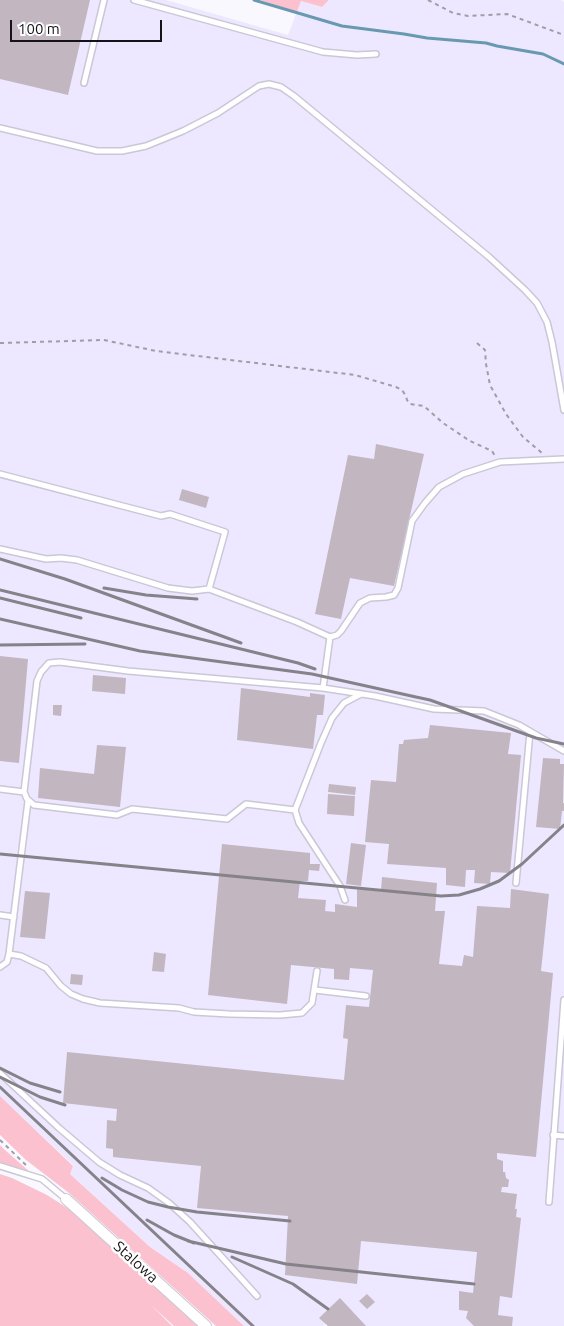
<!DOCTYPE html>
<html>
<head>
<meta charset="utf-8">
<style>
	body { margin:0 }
	#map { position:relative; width:564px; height:1326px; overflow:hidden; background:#f9f8fe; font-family:Ubuntu,sans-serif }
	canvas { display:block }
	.scale { position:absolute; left:10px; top:20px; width:152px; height:22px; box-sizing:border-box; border:2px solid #151318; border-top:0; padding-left:6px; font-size:15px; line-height:18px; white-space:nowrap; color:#151318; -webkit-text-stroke:4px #fff; paint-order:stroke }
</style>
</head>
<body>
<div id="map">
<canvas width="564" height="1326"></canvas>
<div class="scale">100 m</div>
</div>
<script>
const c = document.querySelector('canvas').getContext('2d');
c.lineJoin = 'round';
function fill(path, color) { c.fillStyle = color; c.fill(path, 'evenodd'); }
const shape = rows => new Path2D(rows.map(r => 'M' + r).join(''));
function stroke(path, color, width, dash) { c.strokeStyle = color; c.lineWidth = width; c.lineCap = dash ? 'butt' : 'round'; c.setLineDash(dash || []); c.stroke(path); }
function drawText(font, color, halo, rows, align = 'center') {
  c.font = font + ' Ubuntu,sans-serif'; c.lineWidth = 5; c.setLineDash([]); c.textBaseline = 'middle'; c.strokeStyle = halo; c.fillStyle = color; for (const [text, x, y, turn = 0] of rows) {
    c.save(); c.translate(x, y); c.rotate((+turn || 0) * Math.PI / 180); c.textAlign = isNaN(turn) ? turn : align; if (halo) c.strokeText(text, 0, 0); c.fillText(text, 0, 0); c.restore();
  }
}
fill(shape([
	[0,0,166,0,288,35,301,1,322,7,329,0,561,0,564,2,564,1326,328,1326,325,1324,323,1326,244,1326,188,1273,150,1247,70,1174,73,1165,0,1096]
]), '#ede8ff');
fill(shape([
	[260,0,329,0,322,7,301,1,297,12],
	[0,1096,73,1166,70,1174,150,1247,188,1273,244,1326,216,1326,69,1193,26,1160,0,1135],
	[0,1145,5,1150,31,1173,0,1163],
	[0,1174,12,1178,47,1195,75,1213,200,1326,174,1326,151,1305,172,1326,0,1326]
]), '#fcc1cf');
stroke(shape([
	[254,0,342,26,404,34,427,38,486,43,497,46,543,54,564,64]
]), '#6999b1', 3);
fill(shape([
	[0,0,90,0,68,95,0,79],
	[376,444,424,454,394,586,350,578,341,619,315,614,348,455,374,459],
	[182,489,209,497,206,508,179,500],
	[0,656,28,659,19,763,0,761],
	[93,675,126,678,125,694,92,691],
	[241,688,310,697,310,693,325,695,323,715,317,715,313,749,237,740],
	[53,705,62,705,61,716,53,715],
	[430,725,511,733,508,754,521,755,510,873,491,872,490,884,474,883,475,870,466,870,465,887,446,885,446,868,387,864,389,844,365,842,371,780,396,782,399,744,403,744,404,740,428,738],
	[97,745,126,747,120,807,38,798,40,768,94,774],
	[543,758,560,759,560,764,564,764,563,803,564,803,564,811,562,811,560,829,536,827],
	[329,784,356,787,355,795,328,792],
	[328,794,355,796,354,816,327,814],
	[351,843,366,845,361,886,346,884],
	[222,844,310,853,310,864,320,864,319,871,309,870,308,881,300,881,298,898,326,900,325,911,335,912,335,904,357,907,357,889,381,891,382,877,437,883,435,911,445,911,439,964,462,966,464,955,473,957,477,906,510,908,511,889,549,894,541,971,553,973,536,1157,497,1153,497,1159,503,1161,503,1172,505,1172,506,1178,509,1180,508,1187,502,1187,501,1192,517,1194,515,1209,517,1209,516,1217,521,1218,512,1298,500,1296,498,1315,513,1317,512,1326,474,1326,466,1318,468,1311,459,1310,459,1291,473,1293,477,1252,361,1241,357,1284,285,1275,288,1216,197,1208,201,1166,113,1157,113,1149,106,1148,107,1120,116,1121,117,1109,63,1103,67,1052,344,1080,348,1039,343,1038,346,1005,369,1007,373,970,350,968,349,980,334,979,334,969,291,965,287,1004,208,995],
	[25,891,50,893,45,939,20,937],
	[154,952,166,954,164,972,152,971],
	[71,974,83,975,82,985,70,984],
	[367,1294,375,1302,367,1309,359,1301],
	[340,1298,366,1326,328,1326,319,1318]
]), '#c2b6c1');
const lane = shape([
	[134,0,323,52,357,55,376,54],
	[84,83,104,0],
	[0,128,97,151,122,151,146,146,183,131,218,113,259,86,269,84,281,87,294,96,489,257,525,290,537,303,547,322,552,342,564,410],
	[0,474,161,516,170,514,225,532,209,589],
	[0,549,46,559,61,558,77,560,168,588,192,591,209,589,297,622,330,637,337,635,341,631,360,603,370,598,386,597,394,595,398,588,412,521,425,503,439,487,463,474,500,462,564,459],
	[323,688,330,637],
	[0,789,24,792],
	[295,810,246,804,227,819,132,809,117,815,34,805,27,799,24,792,37,681,41,672,49,663,60,662,128,671,323,688,375,696,434,709,484,711,519,725,564,751],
	[516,883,530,732],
	[345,900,340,886,299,823,295,810,321,743,332,718,344,703,361,694],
	[0,915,14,917],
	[9,954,21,956,46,968,61,986,71,994,83,999,100,1003,179,1008,194,1012,229,1014,280,1015,302,1013,312,1003,317,971],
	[0,967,7,962,9,954,28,801],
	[315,990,366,996],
	[0,1073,59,1128,99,1162,120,1175,148,1188,169,1203,190,1222,257,1296],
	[553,1135,564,1136],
	[0,1166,42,1179,66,1199],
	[549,1202,564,1000]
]);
const street = shape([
	[66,1199,206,1326]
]);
stroke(lane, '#cac7d6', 8);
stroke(street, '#cac7d6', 12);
stroke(shape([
	[428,0,453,13,468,16,507,14,564,35],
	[0,343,104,340,156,351,355,375,396,387,402,390,406,396,407,400,410,404,424,406,443,423,470,441,492,451,495,456],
	[477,343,485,350,486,364,490,385,506,414,523,437,542,453],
	[0,1140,27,1166]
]), '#a09ea4', 2, [4, 4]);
stroke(lane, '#fff', 5);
stroke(street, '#fff', 10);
stroke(shape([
	[0,559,65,579,241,643],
	[104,588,146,595,197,599],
	[0,590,298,663,315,669],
	[0,598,81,618],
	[0,619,140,651,312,674,416,697,430,700,536,738,564,744],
	[0,645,85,644],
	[0,854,441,896,459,895,480,889,499,881,522,864,564,825],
	[0,1068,30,1083,60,1092],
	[0,1077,40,1097,65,1105],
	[0,1087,253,1326],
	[102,1178,122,1190,148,1202,168,1207,197,1212,290,1221],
	[147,1220,174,1235,194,1243],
	[188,1241,286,1264,474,1284],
	[232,1257,293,1284,328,1309]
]), '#858389', 3);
drawText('15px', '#151318', '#fff', [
	["Stalowa",136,1262,42]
]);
</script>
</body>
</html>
